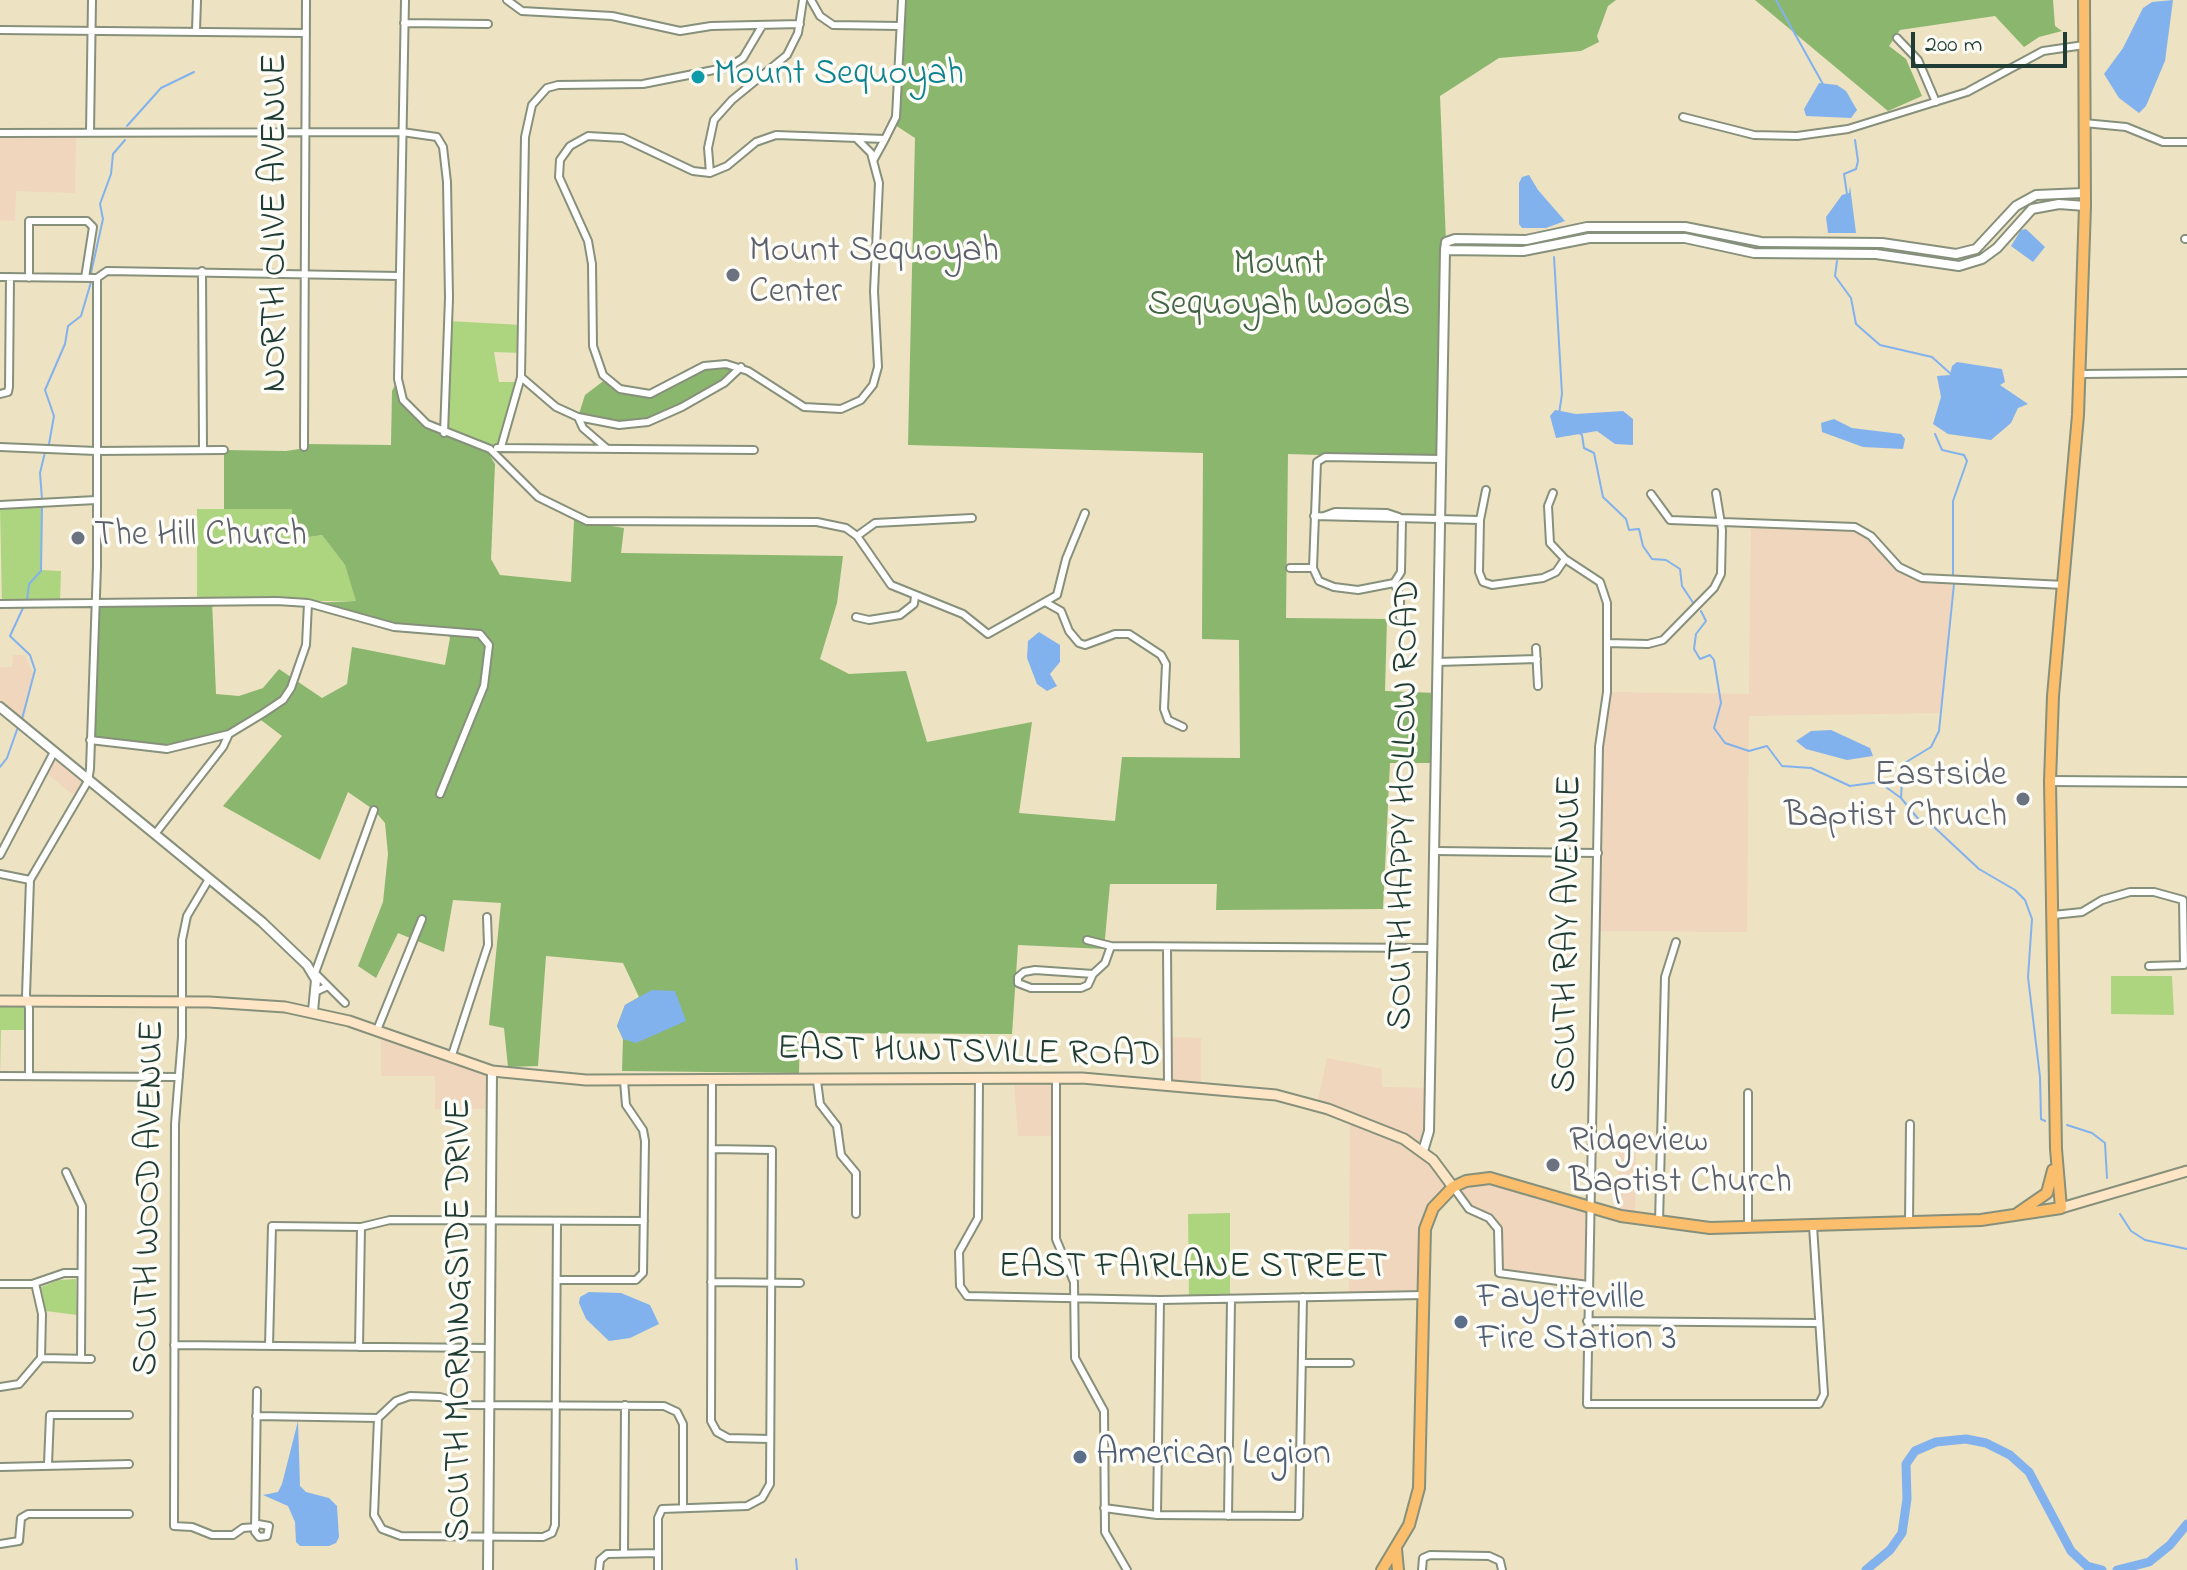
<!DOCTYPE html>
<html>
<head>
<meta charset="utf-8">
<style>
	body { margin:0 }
	#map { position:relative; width:2187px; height:1570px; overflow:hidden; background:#ede2c2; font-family:"Indie Flower",sans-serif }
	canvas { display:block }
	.scale { position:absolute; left:1911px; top:32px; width:156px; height:36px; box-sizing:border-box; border:4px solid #1f3d34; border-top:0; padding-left:10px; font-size:24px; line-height:28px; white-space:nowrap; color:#1f3d34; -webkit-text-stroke:6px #fdfcf7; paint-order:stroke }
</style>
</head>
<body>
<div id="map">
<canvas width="2187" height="1570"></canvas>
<div class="scale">200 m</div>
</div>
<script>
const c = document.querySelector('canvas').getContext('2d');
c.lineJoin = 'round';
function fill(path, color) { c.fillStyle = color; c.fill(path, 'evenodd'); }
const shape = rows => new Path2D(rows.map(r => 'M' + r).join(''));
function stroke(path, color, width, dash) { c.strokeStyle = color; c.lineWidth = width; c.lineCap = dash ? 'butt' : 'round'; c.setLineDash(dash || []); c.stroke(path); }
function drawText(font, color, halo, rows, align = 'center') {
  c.font = font + ' "Indie Flower",sans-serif'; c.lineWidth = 7; c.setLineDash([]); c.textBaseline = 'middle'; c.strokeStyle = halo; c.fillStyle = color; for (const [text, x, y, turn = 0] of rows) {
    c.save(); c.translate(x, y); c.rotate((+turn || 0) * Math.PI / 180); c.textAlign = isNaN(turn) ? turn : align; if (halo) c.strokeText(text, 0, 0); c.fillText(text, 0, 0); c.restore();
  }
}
fill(shape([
	[0,133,76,133,75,193,16,191,15,221,0,220],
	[1751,522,1837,524,1864,531,1906,572,1954,585,1941,713,1749,716,1747,932,1596,931,1599,747,1607,692,1749,694],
	[13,655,25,655,33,674,23,725,0,707,0,667,12,667],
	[54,752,88,781,78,799,44,771],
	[381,1036,492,1071,492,1109,435,1109,435,1076,381,1076],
	[1166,1037,1201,1038,1201,1088,1168,1084],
	[1327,1058,1382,1069,1382,1087,1430,1088,1423,1151,1453,1187,1477,1178,1590,1209,1588,1285,1499,1273,1499,1238,1494,1221,1475,1212,1453,1187,1429,1217,1424,1295,1349,1296,1350,1118,1317,1105],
	[1014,1080,1054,1080,1054,1136,1018,1136],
	[1619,1143,1636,1143,1635,1219,1618,1216]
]), '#efd6bc');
fill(shape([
	[448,321,522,325,522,353,494,352,499,382,518,382,501,447,490,449,444,433],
	[42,503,41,570,61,571,60,603,2,604,0,505],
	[197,509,293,509,293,528,302,538,322,535,345,565,357,601,197,601],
	[2111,976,2172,976,2174,1015,2111,1014],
	[0,1001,27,1001,29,1030,1,1030,0,1076],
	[1230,1213,1230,1299,1189,1300,1188,1214],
	[76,1279,77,1315,46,1311,41,1287,59,1280]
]), '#add580');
fill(shape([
	[902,0,1616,0,1608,6,1597,36,1599,42,1581,51,1499,58,1440,96,1446,242,1441,459,1288,454,1286,618,1387,619,1385,691,1437,693,1436,763,1390,763,1383,909,1216,910,1217,884,1110,884,1104,949,1018,945,1012,1034,800,1033,799,1073,622,1071,623,1039,617,1026,625,1005,639,997,623,963,546,956,538,1066,508,1067,504,1028,489,1025,501,903,453,900,444,952,398,933,376,978,358,966,383,902,388,854,385,823,374,810,348,792,320,860,223,806,282,736,257,717,229,734,180,747,90,740,95,603,212,601,216,694,239,696,263,688,279,669,322,698,347,684,352,647,445,665,450,638,447,633,394,627,308,603,356,601,345,565,322,535,302,538,293,528,292,509,224,509,224,450,286,451,299,449,304,444,391,445,392,391,398,379,403,406,427,428,487,451,495,464,491,559,500,575,571,582,574,520,624,528,621,553,843,556,837,603,820,659,849,674,906,671,927,742,1032,722,1019,813,1115,821,1122,757,1240,758,1239,640,1202,639,1203,453,908,445,915,138,895,125],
	[1755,0,2053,0,2055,26,2062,31,2039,37,2024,47,1995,16,1900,30,1889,46,1906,59,1922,96,1888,111],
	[704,366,741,367,730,378,682,407,635,424,578,417,585,395,606,379,620,389,650,394]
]), '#8ab66e');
fill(shape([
	[2173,0,2165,61,2146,106,2139,113,2119,98,2104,74,2123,48,2143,8,2152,2],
	[1819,83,1837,85,1846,91,1857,110,1851,118,1806,116,1804,109],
	[1529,175,1538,190,1565,221,1546,228,1522,228,1519,224,1519,183,1522,177],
	[1850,186,1856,233,1828,233,1826,217,1842,195,1849,193],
	[2026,229,2045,247,2033,262,2011,246,2021,230],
	[1957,362,2002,369,2005,382,2000,385,2028,404,2018,408,2011,423,1991,440,1948,434,1933,424,1941,397,1937,376,1950,375,1952,366],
	[1555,410,1576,414,1623,411,1633,419,1633,445,1615,444,1597,431,1556,438,1550,416],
	[1834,419,1852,428,1901,434,1905,439,1903,449,1863,447,1822,432,1821,423],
	[1039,632,1060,645,1060,662,1050,674,1057,686,1047,691,1037,684,1027,658,1028,641],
	[1831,730,1870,748,1873,756,1847,760,1806,749,1796,741,1811,731],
	[652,990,675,991,686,1021,636,1043,623,1039,617,1026,625,1005],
	[589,1292,621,1293,650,1305,659,1324,630,1338,609,1341,586,1319,579,1303,580,1297],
	[298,1421,300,1486,306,1492,329,1498,337,1506,339,1537,336,1543,329,1546,300,1546,296,1542,295,1522,288,1506,263,1495,278,1492,282,1484]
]), '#82b2ed');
stroke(shape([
	[1776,0,1824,86],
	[127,126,161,88,194,72],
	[1847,194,1844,174,1856,169,1858,161,1855,140],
	[1554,257,1562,394,1559,414],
	[1837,261,1835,276,1851,298,1856,324,1880,345,1932,357,1952,375],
	[91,273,103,219,100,204,111,174,113,154,125,140],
	[1577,431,1582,435,1584,448,1594,453,1603,497,1626,519,1629,530,1639,529,1643,546,1652,559,1666,560,1680,569,1682,586,1694,604],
	[1935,434,1942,450,1964,455,1967,461,1953,501,1953,577],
	[49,444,54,416,45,390,65,344,68,326,81,316,91,282],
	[42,499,40,473,45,452],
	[1954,584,1939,731,1931,747,1903,764,1901,798,1920,821,1933,826,1979,869,2015,890,2025,900,2032,919,2028,977,2040,1077,2041,1119,2045,1121],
	[27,601,29,584,41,571,42,506],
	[1701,611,1706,621,1696,634,1694,649,1700,659,1710,655,1714,660,1721,703,1714,728,1725,743,1749,751,1767,746,1782,766,1811,768,1850,786,1879,782,1901,798],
	[22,719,35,670,30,655,10,636,23,608],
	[0,767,7,758,18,727],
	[2067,1125,2092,1133,2105,1143,2107,1178],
	[2120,1214,2131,1231,2145,1240,2187,1249],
	[796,1559,797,1570]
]), '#82b2ed', 2);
stroke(shape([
	[1866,1570,1890,1550,1902,1533,1907,1499,1906,1464,1915,1451,1936,1442,1966,1439,1986,1443,2010,1455,2029,1472,2071,1551,2087,1566,2102,1570],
	[2117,1570,2149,1562,2170,1545,2187,1524]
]), '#82b2ed', 9);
const minor = shape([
	[405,0,398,379,403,400,427,424,490,449,538,497,587,521,817,522,846,528,857,536,891,585,963,614,988,634,1057,595,1066,559,1085,513],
	[507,0,522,11,612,16,680,31,711,26,800,24],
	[811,0,820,16,833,25,900,26],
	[404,23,488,24],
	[0,30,306,33],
	[196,31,197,0],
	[1897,38,1918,60,1936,102],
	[1683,117,1754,135,1797,136,1848,129,1967,92,2043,51,2084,45],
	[2084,123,2126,127,2163,142,2187,142],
	[0,133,402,132,437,137,443,147,447,182,449,298,444,433],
	[90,133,92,0],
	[856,138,871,153,879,183,874,291,878,367,873,385,861,400,841,409,804,407,748,371,726,364,704,366,650,394,620,389,603,375,593,346,592,264,588,241,559,177,560,160,570,146,588,136,623,138,693,171,710,173,727,166,756,142,776,135,885,139,896,117,902,0],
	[874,159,885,139],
	[710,173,708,148,714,120,732,100,787,55,798,33,803,0],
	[2185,239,2187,239],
	[202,271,203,450],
	[0,277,97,278,107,271,399,276],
	[29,278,29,221,87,221,93,227,85,278],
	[2080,374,2187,373],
	[521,377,556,407,578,417,619,425,648,422,682,407,724,383,741,367],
	[0,394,8,392,9,387,10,277],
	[578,417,583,428,605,447],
	[0,447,96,451,224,450],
	[304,447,306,0],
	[501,447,521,377,525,137,532,105,547,88,558,85,643,84,729,67,743,58,762,26],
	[497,448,754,450],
	[1486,490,1480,520,1479,572,1483,582,1492,585,1543,578,1556,572,1565,559],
	[1553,493,1548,506,1550,543,1565,559,1600,582,1607,603,1607,692,1599,747,1587,1404,1819,1404,1824,1394,1813,1226],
	[1651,494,1670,520,1855,527,1871,536,1899,567,1922,578,2064,585],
	[0,505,96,500],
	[1314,516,1480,520],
	[1324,516,1335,512,1387,513,1399,517],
	[1402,519,1401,572,1394,583,1358,590,1334,587,1319,581,1313,568,1317,462,1325,457,1441,459],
	[857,536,875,523,972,518],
	[1290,568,1313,568],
	[1394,583,1400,596,1400,617],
	[1045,602,1061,611,1069,631,1079,643,1085,645,1115,634,1129,634,1161,655,1166,664,1164,709,1168,720,1183,727],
	[0,604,277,601,308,603,394,627,480,634,489,645,484,686,440,794],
	[856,617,869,620,900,615,914,604,915,596],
	[1607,643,1648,644,1663,640,1714,588,1721,574,1722,530,1716,493],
	[1536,648,1538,686],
	[1438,662,1537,659],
	[90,740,167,749,229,734,262,714,283,700,291,688,306,645,308,603],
	[155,834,223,747,229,734],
	[1435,851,1598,853],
	[0,855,54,752],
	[0,874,30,880],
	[209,879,187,916,182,940,182,1037,175,1124,174,1522,174,1526,192,1527,212,1535,233,1535,243,1528,256,1527],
	[2053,915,2082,912,2102,900,2130,892,2154,892,2183,900,2184,965,2149,966],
	[1087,940,1111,946,1433,948],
	[1167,947,1168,1084],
	[1093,974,1088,985,1081,988,1031,988,1018,983,1018,977,1024,972,1035,970,1093,974,1105,963,1111,946],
	[328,986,315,973,374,810],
	[315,992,328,986,345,1003],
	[377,1030,422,919],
	[451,1058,488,945,487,917],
	[0,1076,179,1077],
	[29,1076,29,1008,26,995,30,880,88,781,90,769,97,566,97,278],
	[1056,1078,1056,1239,1074,1282,1075,1358,1104,1411,1105,1532,1127,1570],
	[979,1079,978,1218,959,1252,960,1286,967,1296,1160,1300,1424,1295],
	[712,1081,711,1421,717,1432,728,1438,770,1439],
	[817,1081,820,1104,837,1126,841,1155,856,1173,856,1214],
	[1748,1093,1748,1228],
	[66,1172,82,1206,81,1359],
	[1453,1187,1469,1209,1489,1218,1498,1229,1499,1273,1588,1285],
	[1909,1222,1910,1124],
	[1659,1223,1665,977,1676,942],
	[557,1280,636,1280,643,1273,645,1141,643,1130,626,1105,624,1081],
	[711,1282,800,1283],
	[35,1283,42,1314,41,1358],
	[0,1284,32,1284,64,1273,81,1273],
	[1587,1321,1818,1323],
	[174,1345,490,1348],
	[269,1346,272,1226,361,1227,390,1220,644,1221],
	[359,1347,361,1227],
	[1302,1363,1350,1363],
	[0,1387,19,1384,41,1358,91,1359],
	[257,1391,255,1532,259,1537,267,1536,269,1526,258,1524],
	[256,1416,378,1418,396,1401,410,1396,440,1397,467,1405,664,1406,677,1412,683,1424,683,1506],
	[378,1418,374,1515,382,1529,401,1536,543,1537,552,1533,555,1525,557,1221],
	[48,1464,50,1415,129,1415],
	[0,1467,129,1464],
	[1104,1508,1157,1515,1299,1516,1303,1297],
	[1157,1515,1160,1300],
	[1228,1516,1231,1299],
	[0,1544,19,1541,21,1518,28,1514,129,1514],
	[624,1553,625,1405],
	[599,1570,600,1560,607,1554,658,1553],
	[658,1570,658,1518,662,1509,747,1506,762,1498,770,1484,772,1150,712,1149],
	[1422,1570,1423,1558,1430,1555,1489,1556,1500,1561,1502,1570]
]);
const tertiary = shape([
	[1445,250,1446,242,1455,239,1526,240,1587,227,1685,227,1761,242,1882,243,1956,254,1976,249,2016,206,2036,195,2084,193],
	[1445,250,1523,251,1589,238,1685,238,1754,253,1876,254,1959,266,1982,259,1997,248,2032,209,2059,204,2085,206],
	[0,707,262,922,307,965,316,980,313,1011],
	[2050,781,2187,782],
	[1423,1151,1429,1131,1445,250],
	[488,1570,492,1071]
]);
const secondary = shape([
	[0,1001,209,1002,285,1007,349,1021,492,1071,586,1080,1082,1078,1276,1095,1328,1109,1404,1139,1433,1160,1453,1187],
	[2061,1208,2187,1171]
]);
const primary = shape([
	[2018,1213,2047,1193,2053,1170],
	[1396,1549,1398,1570],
	[1382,1570,1409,1525,1419,1488,1425,1229,1433,1208,1453,1187,1466,1181,1490,1178,1621,1216,1710,1228,1981,1220,2061,1208,2056,1149,2050,781,2053,696,2078,415,2085,206,2084,0]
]);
stroke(minor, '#86907b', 10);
stroke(tertiary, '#86907b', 12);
stroke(secondary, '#86907b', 13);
stroke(primary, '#86907b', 14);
stroke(minor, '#fff', 6);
stroke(tertiary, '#fff', 8);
stroke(secondary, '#fde5c5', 9);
stroke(primary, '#fabe6d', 10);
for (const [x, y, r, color] of [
	[698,77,8,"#0f9aa8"],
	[733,275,8,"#6b7280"],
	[78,538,8,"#6b7280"],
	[2023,799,8,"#6b7280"],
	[1553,1165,8,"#6b7280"],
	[1461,1322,8,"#5c6f8a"],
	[1080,1457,8,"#5c6f8a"]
]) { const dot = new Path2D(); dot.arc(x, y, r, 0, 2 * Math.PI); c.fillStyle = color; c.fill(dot); stroke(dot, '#fdfcf7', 3); }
drawText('36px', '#0d838f', '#fdfcf7', [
	["Mount Sequoyah",714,77]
], 'left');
drawText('36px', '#1f3d34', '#fdfcf7', [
	["NORTH OLIVE AVENUE",278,223,-90],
	["SOUTH HAPPY HOLLOW ROAD",1407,805,-89],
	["SOUTH RAY AVENUE",1570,934,-89],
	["EAST HUNTSVILLE ROAD",969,1055,1],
	["SOUTH WOOD AVENUE",152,1198,-89],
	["EAST FAIRLANE STREET",1193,1270],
	["SOUTH MORNINGSIDE DRIVE",462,1320,-90]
]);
drawText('36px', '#5b616d', '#fdfcf7', [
	["Mount Sequoyah",749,254],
	["Center",749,295],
	["The Hill Church",94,538],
	["Eastside",2007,778,"right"],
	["Baptist Chruch",2007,819,"right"],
	["Ridgeview",1569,1144],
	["Baptist Church",1569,1185]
], 'left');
drawText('36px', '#426347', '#fdfcf7', [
	["Mount",1279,267],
	["Sequoyah Woods",1279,308]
]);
drawText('36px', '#4e5e75', '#fdfcf7', [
	["Fayetteville",1477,1301],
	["Fire Station 3",1477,1342],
	["American Legion",1096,1457]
], 'left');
</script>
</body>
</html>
